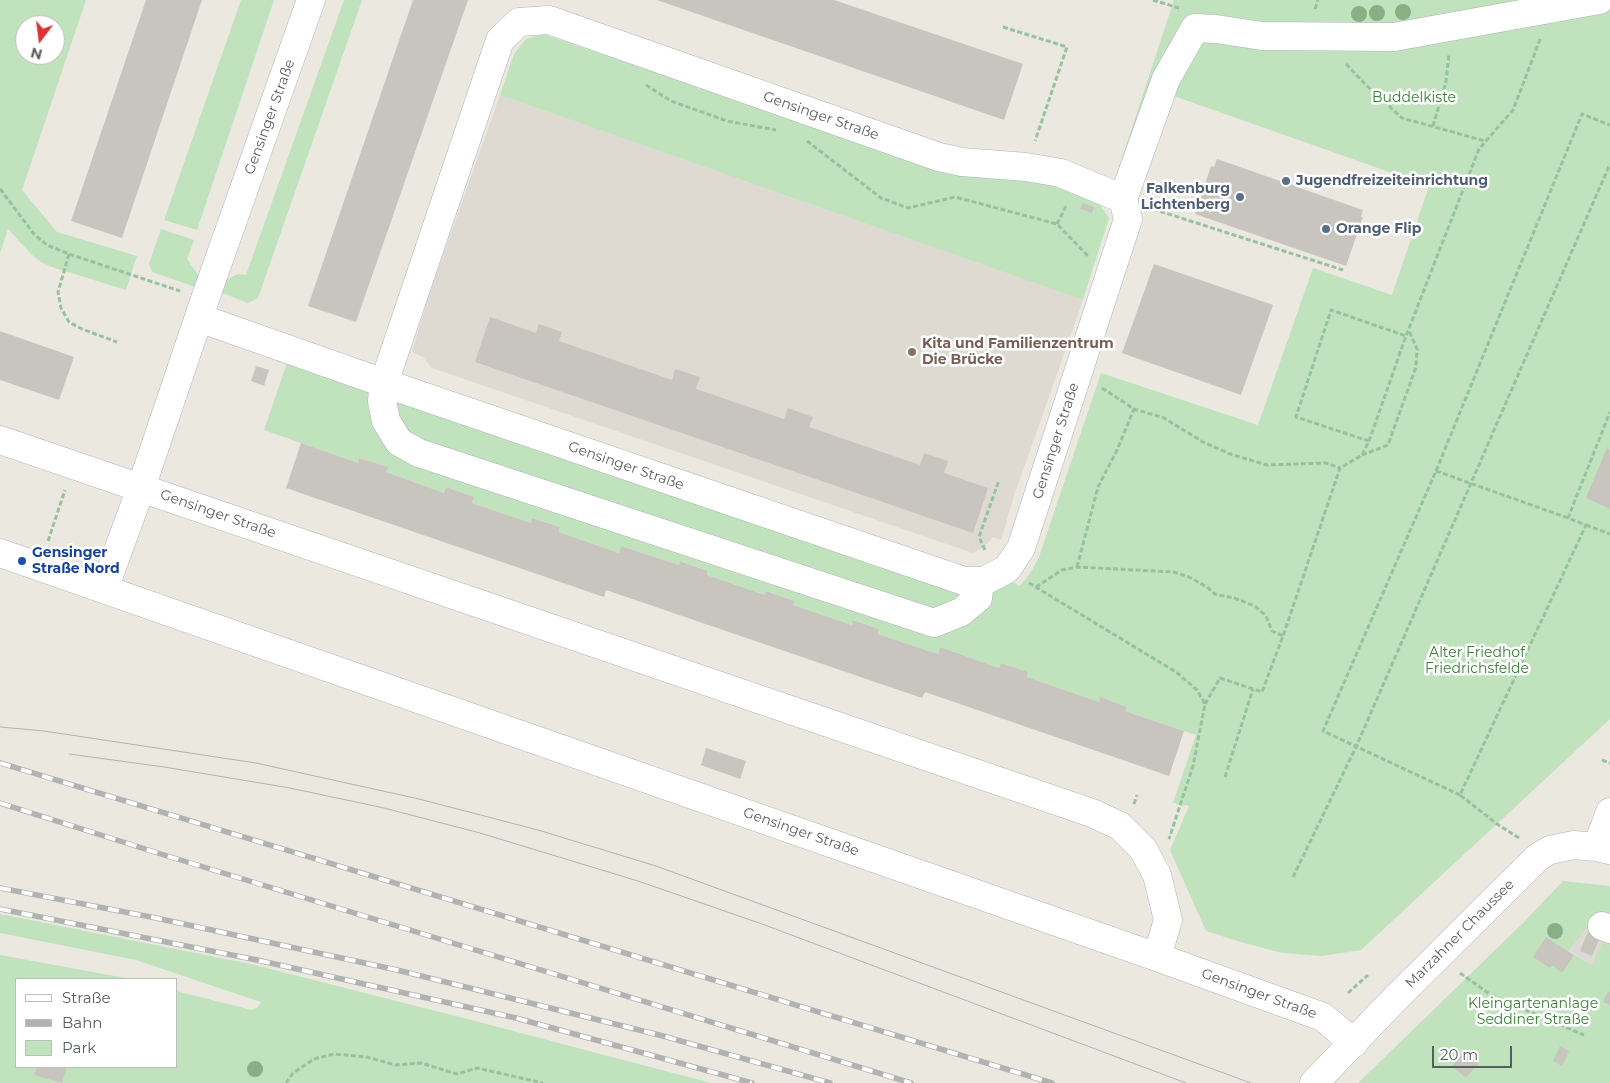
<!DOCTYPE html>
<html>
<head>
<meta charset="utf-8">
<style>
	body { margin:0 }
	#map { position:relative; width:1610px; height:1083px; overflow:hidden; background:#ebe8e0; font-family:Montserrat,sans-serif }
	canvas { display:block }
	.legend { position:absolute; left:15px; top:978px; width:162px; height:90px; box-sizing:border-box; background:#fff; border:1px solid #bdbebf; margin:0; padding:6px 9px; list-style:none; font-size:15px; color:#595d60 }
	.legend li { display:flex; align-items:center; gap:10px; height:25px }
	.legend b { width:25px; border:1px solid #bdbebf }
	.north { position:absolute; left:15px; top:15px; width:50px; height:50px; box-sizing:border-box; background:#fff; border:1px solid #bdbebf; border-radius:50%; rotate:195deg; font-size:14px; font-weight:700; line-height:20px; text-align:center; color:#595d60 }
	.north::after { content:''; display:block; margin:auto; width:18px; height:22px; background:#df3234; clip-path:polygon(50% 0,100% 100%,50% 72%,0 100%) }
	.scale { position:absolute; left:1432px; top:1046px; width:80px; height:22px; box-sizing:border-box; border:2px solid #595d60; border-top:0; padding-left:6px; font-size:15px; line-height:18px; white-space:nowrap; color:#595d60; -webkit-text-stroke:4px #fff; paint-order:stroke }
</style>
</head>
<body>
<div id="map">
<canvas width="1610" height="1083"></canvas>
<ul class="legend">
<li><b style="height:6px;background:#fff"></b>Straße</li>
<li><b style="height:6px;background:#b1b2b2"></b>Bahn</li>
<li><b style="height:14px;background:#c0e2bd"></b>Park</li>
</ul>
<div class="north">N</div>
<div class="scale">20 m</div>
</div>
<script>
const c = document.querySelector('canvas').getContext('2d');
c.lineJoin = 'round';
function fill(path, color) { c.fillStyle = color; c.fill(path, 'evenodd'); }
const shape = rows => new Path2D(rows.map(r => 'M' + r).join(''));
function stroke(path, color, width, dash) { c.strokeStyle = color; c.lineWidth = width; c.lineCap = dash ? 'butt' : 'round'; c.setLineDash(dash || []); c.stroke(path); }
function drawText(font, color, halo, rows, align = 'center') {
  c.font = font + ' Montserrat,sans-serif'; c.lineWidth = 5; c.setLineDash([]); c.textBaseline = 'middle'; c.strokeStyle = halo; c.fillStyle = color; for (const [text, x, y, turn = 0] of rows) {
    c.save(); c.translate(x, y); c.rotate((+turn || 0) * Math.PI / 180); c.textAlign = isNaN(turn) ? turn : align; if (halo) c.strokeText(text, 0, 0); c.fillText(text, 0, 0); c.restore();
  }
}
fill(shape([
	[1598,914,1605,936,1592,965,1568,950]
]), '#dddad5');
fill(shape([
	[500,95,1083,300,1014,496,1001,540,993,537,984,547,973,553,432,368,423,357,412,352,429,295]
]), '#ded9d1');
fill(shape([
	[0,0,86,0,22,190,57,232,137,256,126,290,52,267,41,262,31,254,8,229,0,253],
	[25,25,55,25,55,55,25,55],
	[241,0,274,0,197,230,164,220],
	[344,0,362,0,258,298,248,303,220,292,221,285,228,279,238,274,246,275],
	[1174,0,1610,0,1610,719,1361,950,1322,956,1282,953,1244,943,1206,931,1170,850,1189,806,1173,803,1196,735,1125,711,1127,707,1101,698,1099,702,1027,677,1028,672,1001,663,999,668,940,647,938,654,878,634,879,629,854,620,852,625,793,605,795,601,767,591,765,595,707,575,708,571,681,561,679,565,621,546,619,553,559,532,560,527,533,518,531,523,472,503,474,497,446,487,444,493,386,472,387,467,360,458,358,463,264,430,288,360,954,587,1008,579,1020,586,1031,572,1039,557,1101,373,1258,425,1313,268,1392,295,1429,186,1171,95,1143,175,1119,167],
	[543,34,958,176,1026,176,1099,203,1109,218,1083,300,500,95,514,54,526,39],
	[161,229,194,240,187,259,199,276,196,287,152,272,149,264],
	[1563,881,1610,886,1610,918,1598,914,1568,951,1592,965,1605,936,1610,938,1610,1083,1358,1083,1524,922],
	[0,914,255,965,475,1021,711,1083,0,1083,0,955,131,979,16,979,16,1067,176,1067,176,991,252,1010,257,1008,261,1002,136,960,0,933]
]), '#c0e2bd');
fill(shape([
	[146,0,202,0,122,238,71,221],
	[413,0,468,0,356,322,308,306],
	[657,0,834,0,1023,64,1004,120],
	[1217,159,1363,210,1361,217,1363,217,1346,266,1195,214,1211,166,1214,167],
	[1083,203,1094,207,1092,213,1080,209],
	[1154,264,1273,305,1241,395,1122,353],
	[490,317,536,333,539,324,562,332,559,341,672,380,675,369,700,377,696,389,784,419,788,408,813,417,809,427,920,465,924,453,948,461,944,473,988,488,973,533,475,362],
	[0,331,74,357,59,400,0,380],
	[256,366,269,370,264,386,251,381],
	[301,443,358,463,359,458,388,467,386,472,444,493,446,487,474,497,472,503,531,523,532,518,560,527,559,532,619,553,621,546,679,565,680,561,708,571,707,575,765,595,766,591,795,601,793,605,852,625,853,620,879,629,878,634,938,654,940,647,999,668,1001,663,1028,672,1027,677,1099,702,1100,697,1127,707,1125,711,1184,731,1169,776,925,692,922,698,606,590,604,597,286,488],
	[1607,448,1610,450,1610,509,1586,498],
	[706,748,746,761,740,779,701,765],
	[1588,932,1600,937,1592,956,1580,951],
	[1546,937,1574,955,1562,973,1552,965,1550,968,1533,957],
	[1608,991,1610,992,1610,1005,1603,1002],
	[1560,1046,1569,1051,1562,1066,1553,1061],
	[1464,1052,1478,1064,1466,1078,1452,1066],
	[37,1067,67,1067,62,1083,34,1075]
]), '#c8c5bf');
const minor = shape([
	[1123,199,1166,79,1195,28,1216,29,1262,36,1394,37,1599,0],
	[199,318,384,383,964,581,984,581,1007,569,1021,548,1128,219,1123,199,1061,173,1026,167,962,162,939,157,549,20,519,22,500,40,384,383,382,401,386,421,399,442,419,453,934,623,961,612,978,598,980,581],
	[0,440,1092,813,1120,826,1143,849,1157,875,1168,920,1157,957],
	[0,553,1157,957,1323,1017,1354,1043],
	[104,589,141,488,205,299,311,0],
	[1597,847,1610,812],
	[1602,926,1610,929],
	[1314,1083,1394,1000,1538,857,1550,850,1574,845,1597,847,1610,850]
]);
stroke(minor, '#b1b4b7', 29);
stroke(shape([
	[1153,0,1179,8],
	[1315,9,1318,0],
	[1003,27,1067,47,1035,141],
	[1346,64,1364,83,1402,118,1485,141],
	[646,85,671,101,727,121,776,130],
	[1433,126,1446,82,1449,53],
	[807,141,881,198,908,208,955,197,1057,224,1088,256],
	[0,189,34,234,47,245,69,254,180,291],
	[1153,209,1343,270],
	[1057,224,1067,204],
	[69,254,58,292,61,308,69,322,82,329,117,342],
	[1102,388,1134,409,1164,418,1203,442,1230,454,1267,465,1326,463,1340,468],
	[1369,441,1296,417,1331,310,1406,336],
	[1362,455,1388,445,1416,367,1417,349,1409,331],
	[1436,471,1568,518],
	[1586,525,1610,534],
	[48,541,65,490],
	[985,550,979,537,999,480],
	[1077,567,1098,487,1117,450,1134,409],
	[1029,583,1176,672,1197,690,1205,704,1193,766,1169,839],
	[1036,587,1062,570,1077,567,1174,572,1189,577,1207,587,1215,594,1234,598,1255,606,1266,616,1272,631,1283,636],
	[1205,704,1220,678,1262,692,1283,636,1340,468,1362,455,1369,441,1406,336,1479,149,1513,110,1541,37],
	[1602,760,1610,763],
	[1225,777,1253,689],
	[1460,795,1323,731,1436,471,1582,114,1610,125],
	[1134,804,1137,795],
	[1519,838,1497,824,1460,795,1586,525,1568,518,1610,412],
	[1293,877,1356,747,1610,164],
	[1460,973,1491,995,1584,1035],
	[1348,993,1368,975],
	[286,1083,293,1073,314,1059,334,1054,367,1057,395,1065,421,1063,457,1074,477,1068,543,1083]
]), '#97c29f', 3, [5, 2.5]);
stroke(minor, '#fff', 28);
stroke(shape([
	[0,727,44,731,256,763,419,799,538,830,656,866,1251,1083],
	[69,754,164,767,290,788,384,808,480,833,638,881,762,924,1186,1083]
]), '#b1b2b2', 1);
const rail = shape([
	[0,763,1052,1083],
	[0,803,161,854,911,1083],
	[0,888,156,918,397,970,663,1036,830,1083],
	[0,909,257,960,516,1018,752,1083]
]);
stroke(rail, '#b1b2b2', 5.5);
stroke(rail, '#fff', 4, [11]);
c.fillStyle = '#8aaf84';
for (const [x, y] of [
	[1403,12],
	[1377,13],
	[1359,14],
	[1555,931],
	[255,1069]
]) { c.beginPath(); c.arc(x, y, 8, 0, 2 * Math.PI); c.fill(); }
for (const [x, y, r, color] of [
	[1286,181,5,"#5c6f8a"],
	[1240,197,5,"#5c6f8a"],
	[1326,229,5,"#5c6f8a"],
	[912,352,5,"#8d6e63"],
	[22,561,5,"#1a4fb4"]
]) { const dot = new Path2D(); dot.arc(x, y, r, 0, 2 * Math.PI); c.fillStyle = color; c.fill(dot); stroke(dot, '#fff', 2); }
drawText('14px', '#3b8038', '#fff', [
	["Buddelkiste",1414,98],
	["Alter Friedhof",1477,653],
	["Friedrichsfelde",1477,669],
	["Kleingartenanlage",1533,1004],
	["Seddiner Straße",1533,1020]
]);
drawText('14px', '#595d60', '#fff', [
	["Gensinger Straße",821,116,19],
	["Gensinger Straße",270,117,-70],
	["Gensinger Straße",1056,441,-72],
	["Gensinger Straße",626,466,19],
	["Gensinger Straße",218,514,19],
	["Gensinger Straße",801,832,19],
	["Marzahner Chaussee",1460,934,-45],
	["Gensinger Straße",1259,994,20]
]);
drawText('bold 14px', '#4e5e75', '#fff', [
	["Jugendfreizeiteinrichtung",1296,181],
	["Falkenburg",1230,189,"right"],
	["Lichtenberg",1230,205,"right"],
	["Orange Flip",1336,229]
], 'left');
drawText('bold 14px', '#785e54', '#fff', [
	["Kita und Familienzentrum",922,344],
	["Die Brücke",922,360]
], 'left');
drawText('bold 14px', '#164399', '#fff', [
	["Gensinger",32,553],
	["Straße Nord",32,569]
], 'left');
</script>
</body>
</html>
